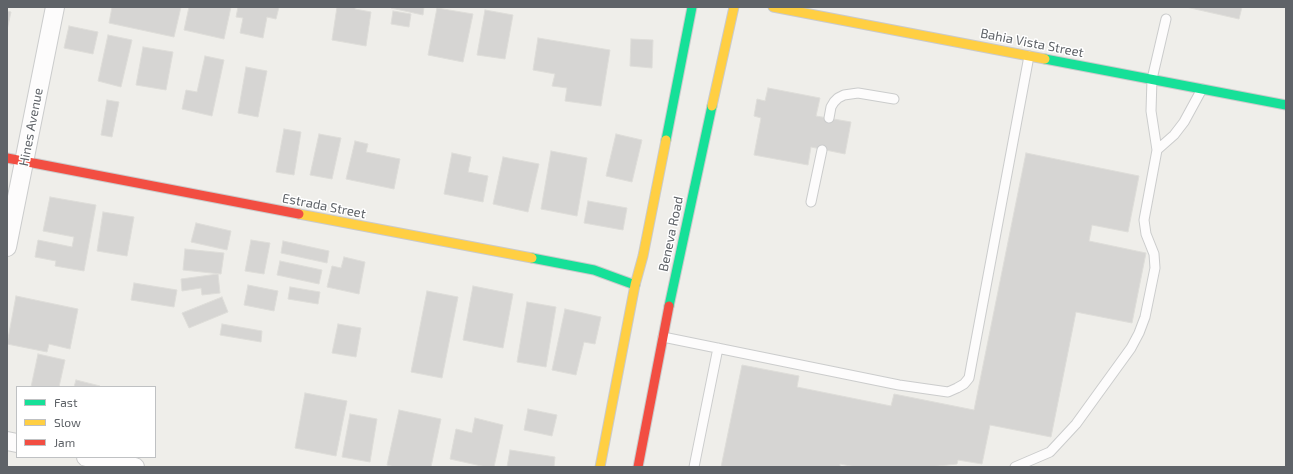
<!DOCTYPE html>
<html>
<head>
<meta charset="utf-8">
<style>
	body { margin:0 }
	#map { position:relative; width:1293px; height:474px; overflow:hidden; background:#efeeea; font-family:"Exo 2",sans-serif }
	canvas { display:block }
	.frame { position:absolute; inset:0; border:8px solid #5f6368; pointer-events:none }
	.legend { position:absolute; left:16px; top:386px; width:140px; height:72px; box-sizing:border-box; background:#fff; border:1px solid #bfc1c3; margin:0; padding:5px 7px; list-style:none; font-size:12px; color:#5f6368 }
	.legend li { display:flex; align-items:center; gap:8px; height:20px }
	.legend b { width:20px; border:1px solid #bfc1c3 }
</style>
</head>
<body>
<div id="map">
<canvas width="1293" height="474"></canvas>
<div class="frame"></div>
<ul class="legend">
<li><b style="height:5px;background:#16e098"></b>Fast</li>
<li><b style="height:5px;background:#ffcf43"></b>Slow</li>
<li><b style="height:5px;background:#f24e42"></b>Jam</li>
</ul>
</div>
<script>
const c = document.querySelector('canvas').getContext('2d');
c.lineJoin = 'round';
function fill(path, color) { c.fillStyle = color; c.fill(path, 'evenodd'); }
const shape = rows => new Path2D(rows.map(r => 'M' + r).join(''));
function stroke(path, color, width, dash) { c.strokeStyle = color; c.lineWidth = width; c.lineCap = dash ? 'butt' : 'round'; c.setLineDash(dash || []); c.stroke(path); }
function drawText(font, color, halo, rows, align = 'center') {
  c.font = font + ' "Exo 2",sans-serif'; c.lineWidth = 3; c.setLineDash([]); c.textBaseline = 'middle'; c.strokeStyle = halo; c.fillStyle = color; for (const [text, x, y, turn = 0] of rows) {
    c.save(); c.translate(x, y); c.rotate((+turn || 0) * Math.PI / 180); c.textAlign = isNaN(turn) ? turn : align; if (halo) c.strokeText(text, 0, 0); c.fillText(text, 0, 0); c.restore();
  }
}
const building = shape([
	[112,7,181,7,174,37,109,23,112,7],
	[189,7,231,7,224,39,184,30,189,7],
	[238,7,279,7,276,19,267,17,263,38,240,33,243,18,236,17,238,7],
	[337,7,355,7,355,9,371,12,366,46,332,40,337,7],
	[391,7,424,7,423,15,391,8,391,7],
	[1186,7,1242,7,1239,19,1186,7],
	[437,8,473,14,463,62,428,55,437,8],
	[485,10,513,15,505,59,477,55,485,10],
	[7,11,11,12,7,30,7,11],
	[393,11,411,14,409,27,391,24,393,11],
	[69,26,98,32,93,54,64,48,69,26],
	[108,35,132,40,121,87,98,81,108,35],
	[538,38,610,50,601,106,565,101,567,88,552,86,555,74,533,70,538,38],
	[631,39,653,40,652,68,630,66,631,39],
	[143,47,173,52,166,90,136,85,143,47],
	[205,56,224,60,212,116,182,109,186,90,197,92,205,56],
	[246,67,267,71,258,117,238,113,246,67],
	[768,88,820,98,816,116,851,122,845,154,811,147,808,165,754,155,761,118,754,116,757,99,765,101,768,88],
	[107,100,119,102,112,137,101,135,107,100],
	[284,129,301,132,294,175,276,172,284,129],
	[319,134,341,138,332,179,310,175,319,134],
	[616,134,642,140,632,182,606,176,616,134],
	[355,141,368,144,366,152,400,159,394,189,346,179,355,141],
	[551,151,587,158,577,216,541,209,551,151],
	[452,153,471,157,468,172,488,176,483,202,444,194,452,153],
	[1026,153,1139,176,1128,232,1092,225,1089,241,1146,253,1132,323,1076,312,1051,437,990,425,982,464,958,460,957,464,929,467,856,467,840,464,840,467,721,467,742,365,799,376,797,387,891,406,894,394,974,410,1026,153],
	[503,157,539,164,528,212,493,204,503,157],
	[50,197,96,205,84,271,55,266,56,261,35,257,38,240,72,247,74,237,43,231,50,197],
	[588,201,627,208,623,230,584,223,588,201],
	[103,212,134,217,127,256,97,251,103,212],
	[196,223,231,231,227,250,191,242,196,223],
	[251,240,270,243,264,274,245,271,251,240],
	[283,241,329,251,327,263,281,253,283,241],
	[185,249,224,253,221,274,183,270,185,249],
	[344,257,365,262,359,294,327,287,332,266,341,268,344,257],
	[280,261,322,270,319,284,277,275,280,261],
	[218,274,220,293,202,295,201,288,182,291,181,279,218,274],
	[134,283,177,290,174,307,131,300,134,283],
	[248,285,278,291,274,311,244,305,248,285],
	[473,286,513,294,503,348,463,340,473,286],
	[290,287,320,292,318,304,288,299,290,287],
	[427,291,458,297,442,378,411,372,427,291],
	[16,296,78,309,70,349,49,344,47,352,7,344,16,296],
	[222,297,228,312,189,328,182,313,222,297],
	[527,302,556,307,546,367,517,362,527,302],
	[565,309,601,317,595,344,584,342,576,375,552,370,565,309],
	[222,324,262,331,261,342,220,335,222,324],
	[338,324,361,328,356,357,332,353,338,324],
	[38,354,65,360,59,387,31,387,38,354],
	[76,380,100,386,100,387,74,387,76,380],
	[305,393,347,401,336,456,295,448,305,393],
	[528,409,557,415,552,436,524,430,528,409],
	[399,410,441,419,431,467,395,467,387,465,399,410],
	[350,414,377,419,370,462,342,457,350,414],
	[475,418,503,425,494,467,486,467,450,459,456,429,472,433,475,418],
	[510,450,555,457,554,467,507,467,510,450]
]);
fill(building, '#d6d5d3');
stroke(building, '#deddd9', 1);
const lane = shape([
	[829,118,831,107,834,102,838,98,844,95,858,93,894,99],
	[1157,150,1174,135,1184,122,1202,89],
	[811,202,822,150],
	[663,337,899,385,948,392,957,388,964,384,969,378,971,367,1029,56],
	[694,467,718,348],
	[1015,467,1050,452,1076,424,1131,348,1139,333,1145,317,1155,268,1154,254,1146,234,1144,220,1157,150,1151,111,1152,79,1166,19]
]);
const street = shape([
	[7,247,55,7],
	[7,441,17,443],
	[86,457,135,467]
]);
const fast = shape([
	[1045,59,1286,105],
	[666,140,692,7],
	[532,258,594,270,635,285],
	[669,306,712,106]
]);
const slow = shape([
	[773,7,1045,59],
	[712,106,734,7],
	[299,214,532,258],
	[600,467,635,285,643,256,666,140]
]);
const jam = shape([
	[7,158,299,214],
	[638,467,669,306]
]);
stroke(lane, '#cbcccc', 11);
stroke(street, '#cbcccc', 20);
stroke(fast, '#cacacb', 11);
stroke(slow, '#cacacb', 11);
stroke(jam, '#cacacb', 11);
stroke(lane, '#fdfcfc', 9);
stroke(street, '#fdfcfc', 18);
stroke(fast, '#16e098', 9);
stroke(slow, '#ffcf43', 9);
stroke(jam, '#f24e42', 9);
drawText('13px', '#5f6368', '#fff', [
	["Bahia Vista Street",1032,43,11],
	["Hines Avenue",31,127,-79],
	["Estrada Street",324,206,11],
	["Beneva Road",671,234,-78]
]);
</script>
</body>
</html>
